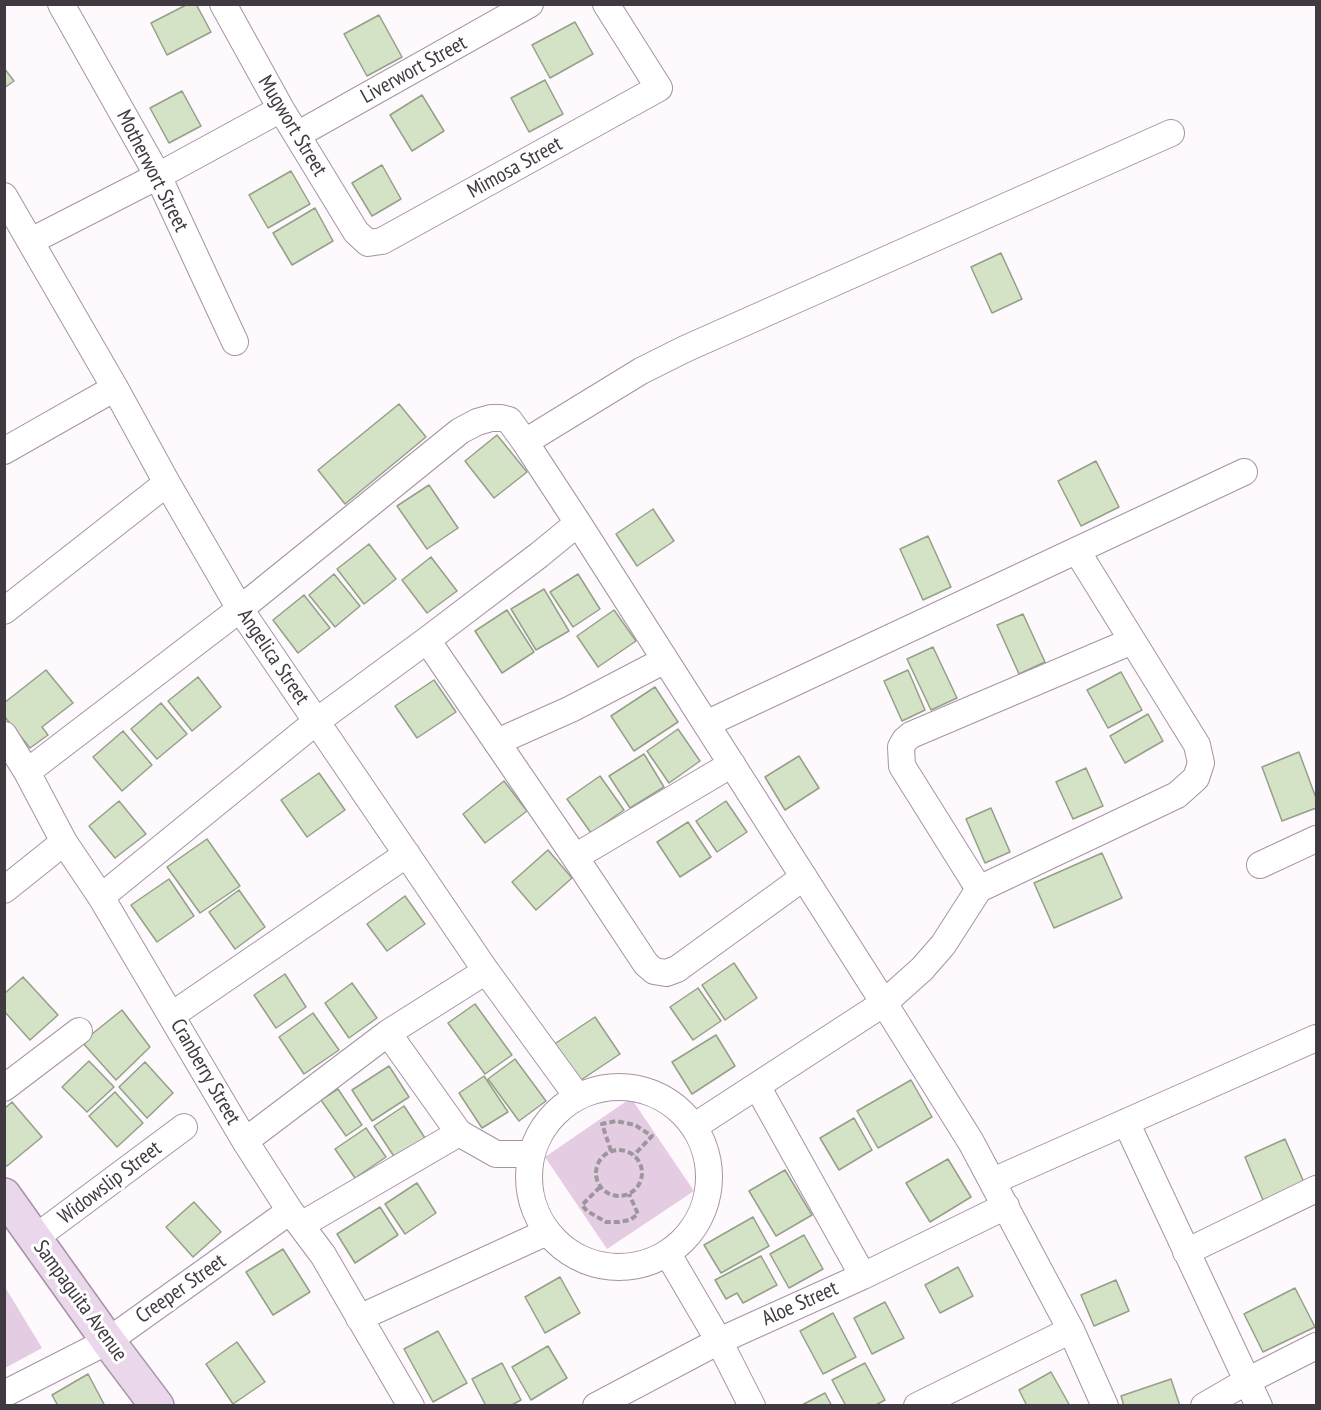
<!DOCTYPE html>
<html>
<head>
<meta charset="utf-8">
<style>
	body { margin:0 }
	#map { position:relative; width:1321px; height:1410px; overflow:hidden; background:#fdf9fd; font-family:"PT Sans Narrow",sans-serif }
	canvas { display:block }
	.frame { position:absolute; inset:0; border:6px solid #413941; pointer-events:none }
</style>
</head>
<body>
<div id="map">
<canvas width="1321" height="1410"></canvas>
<div class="frame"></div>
</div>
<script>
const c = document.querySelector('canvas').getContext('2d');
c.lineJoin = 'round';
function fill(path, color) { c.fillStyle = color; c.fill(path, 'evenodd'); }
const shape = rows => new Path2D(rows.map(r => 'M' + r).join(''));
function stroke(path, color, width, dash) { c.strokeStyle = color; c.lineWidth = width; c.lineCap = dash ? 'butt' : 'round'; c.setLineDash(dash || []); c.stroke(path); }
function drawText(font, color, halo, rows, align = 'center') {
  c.font = font + ' "PT Sans Narrow",sans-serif'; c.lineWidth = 6; c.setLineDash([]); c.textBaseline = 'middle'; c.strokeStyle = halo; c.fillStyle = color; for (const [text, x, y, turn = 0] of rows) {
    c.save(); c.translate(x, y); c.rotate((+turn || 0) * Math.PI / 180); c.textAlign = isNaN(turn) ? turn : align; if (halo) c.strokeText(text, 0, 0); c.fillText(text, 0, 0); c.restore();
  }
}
fill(shape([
	[631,1098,694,1191,607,1249,545,1157],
	[5,1287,42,1348,5,1368,4,1368]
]), '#e4cce3');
const building = shape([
	[188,4,196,4,211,32,167,55,151,23,188,4],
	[379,15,402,57,367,76,344,34,379,15],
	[575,22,593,54,550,78,532,45,575,22],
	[4,68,14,81,4,88,4,68],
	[545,80,563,114,529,132,511,98,545,80],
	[182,91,201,126,169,143,150,108,182,91],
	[422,95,444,131,412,151,390,115,422,95],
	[382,165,401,199,372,216,352,183,382,165],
	[291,171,310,204,268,228,249,195,291,171],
	[315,208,333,241,292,265,273,233,315,208],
	[1001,253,1022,299,992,313,971,267,1001,253],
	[399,404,426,437,345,504,318,470,399,404],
	[497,435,527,472,494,498,465,461,497,435],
	[1096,461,1119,507,1081,526,1058,481,1096,461],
	[429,485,458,528,427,549,397,506,429,485],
	[653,509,674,541,637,566,616,534,653,509],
	[928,536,951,587,923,600,900,549,928,536],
	[369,544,396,579,364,604,337,569,369,544],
	[431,557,457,591,427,613,402,580,431,557],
	[334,574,360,606,335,627,309,595,334,574],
	[578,574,600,609,573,627,550,592,578,574],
	[544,589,569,631,536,650,511,609,544,589],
	[304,595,330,628,298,653,273,620,304,595],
	[507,610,534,652,502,673,475,631,507,610],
	[614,610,636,641,598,667,577,636,614,610],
	[1023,614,1045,662,1019,674,997,625,1023,614],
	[933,647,957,698,931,710,907,659,933,647],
	[46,670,73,703,42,727,48,735,30,748,4,716,4,703,46,670],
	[908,670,925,710,902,721,884,681,908,670],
	[1121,672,1142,710,1108,728,1087,690,1121,672],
	[198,677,221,707,192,731,168,701,198,677],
	[434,680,456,712,417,738,395,706,434,680],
	[655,687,678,722,634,751,611,716,655,687],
	[161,703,187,734,157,759,131,729,161,703],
	[1148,714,1163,741,1125,763,1110,736,1148,714],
	[678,729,700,761,669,783,647,751,678,729],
	[123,731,152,765,122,791,93,757,123,731],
	[1299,752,1316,798,1316,808,1282,821,1262,767,1299,752],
	[644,754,664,787,630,808,609,776,644,754],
	[799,756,819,788,785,810,765,777,799,756],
	[1086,768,1103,806,1073,819,1056,782,1086,768],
	[319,773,345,810,307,837,281,800,319,773],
	[600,776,624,810,591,833,567,799,600,776],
	[504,781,527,811,485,843,463,814,504,781],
	[119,801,146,834,115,858,89,826,119,801],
	[726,801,747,832,717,852,696,821,726,801],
	[991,808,1010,852,985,863,966,819,991,808],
	[688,822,711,857,680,877,657,842,688,822],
	[207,839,240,886,200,913,167,867,207,839],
	[548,850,572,878,536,910,512,882,548,850],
	[1102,853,1122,898,1054,928,1034,883,1102,853],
	[169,879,194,916,157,942,131,905,169,879],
	[239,890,265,927,235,949,209,912,239,890],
	[405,896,425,924,387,951,367,924,405,896],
	[734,963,757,998,725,1020,702,985,734,963],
	[285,974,306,1007,276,1028,254,995,285,974],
	[23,977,58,1015,30,1040,4,1011,4,994,23,977],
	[352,983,377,1018,349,1038,325,1003,352,983],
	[698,988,721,1021,693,1040,670,1007,698,988],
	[475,1004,512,1055,485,1074,448,1023,475,1004],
	[122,1010,150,1047,116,1080,82,1042,122,1010],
	[313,1013,339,1050,304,1074,279,1037,313,1013],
	[595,1017,620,1054,578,1082,553,1045,595,1017],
	[716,1035,735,1066,692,1094,672,1062,716,1035],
	[515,1059,546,1101,519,1121,488,1079,515,1059],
	[89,1061,114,1087,87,1112,62,1087,89,1061],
	[145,1062,173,1093,147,1118,119,1087,145,1062],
	[389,1066,409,1097,372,1121,352,1090,389,1066],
	[484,1076,508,1112,482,1128,459,1093,484,1076],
	[911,1080,932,1117,878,1148,857,1111,911,1080],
	[338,1089,362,1125,346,1136,321,1100,338,1089],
	[115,1092,143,1123,117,1147,89,1116,115,1092],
	[12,1102,42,1137,7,1166,4,1164,4,1109,12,1102],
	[404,1106,425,1138,395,1158,374,1126,404,1106],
	[854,1118,872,1150,839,1170,820,1138,854,1118],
	[366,1128,386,1157,355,1178,335,1149,366,1128],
	[1285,1139,1306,1187,1265,1205,1245,1157,1285,1139],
	[948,1159,971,1197,930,1222,906,1183,948,1159],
	[785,1170,812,1215,776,1236,749,1191,785,1170],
	[417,1183,436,1213,405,1234,385,1204,417,1183],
	[194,1202,221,1232,193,1257,166,1227,194,1202],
	[380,1207,398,1235,355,1263,337,1234,380,1207],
	[753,1217,769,1246,721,1273,704,1245,753,1217],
	[804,1235,823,1269,789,1288,770,1254,804,1235],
	[283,1249,310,1292,273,1315,246,1272,283,1249],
	[761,1256,777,1285,743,1303,737,1293,726,1299,715,1280,761,1256],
	[958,1267,973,1296,940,1313,925,1285,958,1267],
	[560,1277,580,1313,545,1333,525,1297,560,1277],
	[1116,1280,1129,1311,1094,1326,1081,1295,1116,1280],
	[1295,1288,1315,1327,1263,1352,1244,1314,1295,1288],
	[885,1302,904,1338,872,1354,854,1318,885,1302],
	[833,1313,856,1357,823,1374,800,1331,833,1313],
	[438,1331,467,1383,433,1402,404,1349,438,1331],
	[237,1342,265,1382,233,1404,206,1364,237,1342],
	[548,1346,567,1378,531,1400,512,1367,548,1346],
	[502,1363,521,1400,510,1406,486,1406,472,1379,502,1363],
	[865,1363,885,1400,874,1406,846,1406,832,1380,865,1363],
	[1051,1372,1070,1406,1027,1406,1019,1390,1051,1372],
	[88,1374,105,1406,58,1406,52,1395,88,1374],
	[1171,1379,1180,1406,1124,1406,1121,1396,1171,1379],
	[825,1393,832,1406,800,1406,825,1393]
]);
fill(building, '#d4e2c5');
stroke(building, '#95a089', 1.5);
const street = shape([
	[61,4,158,176,235,342],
	[223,4,281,109,356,232,368,243,382,241,659,88,606,4],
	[297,135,530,4],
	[4,196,115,388,167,483,240,609,486,971,577,1096],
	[31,241,158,176,281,109],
	[525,442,641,371,685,349,1171,133],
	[4,451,115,388],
	[4,611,167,483],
	[427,640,575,857,646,964,654,971,666,973,677,969,804,877],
	[706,724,1244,472],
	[4,735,27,772,64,842,101,897,245,1141,290,1211,323,1255,411,1406],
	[497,742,571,709,665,660],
	[27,772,240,609,460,431,477,422,491,418,501,418,509,420,525,442,578,523,884,1003,971,1142,1071,1330,1105,1406],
	[575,857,732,764],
	[1260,865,1316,839],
	[979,889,902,766,901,747,905,740,911,735,1132,641],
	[4,890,64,842],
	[101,897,317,721,427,640,539,555,578,523],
	[172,1015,407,854],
	[757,1086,863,1276],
	'529 1177a90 90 0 1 1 180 0a90 90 0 1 1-180 0Z',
	[4,1088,79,1031],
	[1126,1122,1259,1406],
	[695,1126,884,1003,922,969,943,945,979,889,1177,795,1196,778,1201,763,1197,745,1077,551],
	[459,1133,496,1154,532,1154],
	[245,1141,388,1033,486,971],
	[993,1181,1316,1038],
	[301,1225,459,1133,388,1033],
	[35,1238,184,1127],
	[1186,1252,1316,1189],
	[668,1254,719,1341,752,1406],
	[359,1318,547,1232],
	[4,1394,108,1341,290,1211],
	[596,1406,719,1341,863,1276,1006,1206],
	[917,1406,1071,1330],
	[1204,1406,1247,1381,1316,1346]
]);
const secondary = shape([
	[4,1195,108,1341,157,1406]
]);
stroke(street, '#a693a6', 28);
stroke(secondary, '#a693a6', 36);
stroke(shape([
	'596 1173a23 23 0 1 1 46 0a23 23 0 1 1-46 0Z',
	[611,1151,602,1124,616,1121,626,1123,635,1125,652,1136,634,1155],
	[600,1187,582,1205,587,1211,606,1222,619,1222,630,1220,638,1214,629,1194]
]), '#9d979d', 4, [6, 3]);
stroke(street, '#fff', 26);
stroke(secondary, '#ebd7eb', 33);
drawText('21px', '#413941', '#fff', [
	["Liverwort Street",414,70,-29],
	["Mugwort Street",292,126,59],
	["Mimosa Street",515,168,-29],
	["Motherwort Street",152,171,63],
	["Angelica Street",273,657,56],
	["Cranberry Street",205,1072,60],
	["Widowslip Street",110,1183,-37],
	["Creeper Street",181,1289,-35],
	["Sampaguita Avenue",80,1301,54],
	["Aloe Street",800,1304,-24]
]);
</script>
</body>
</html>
